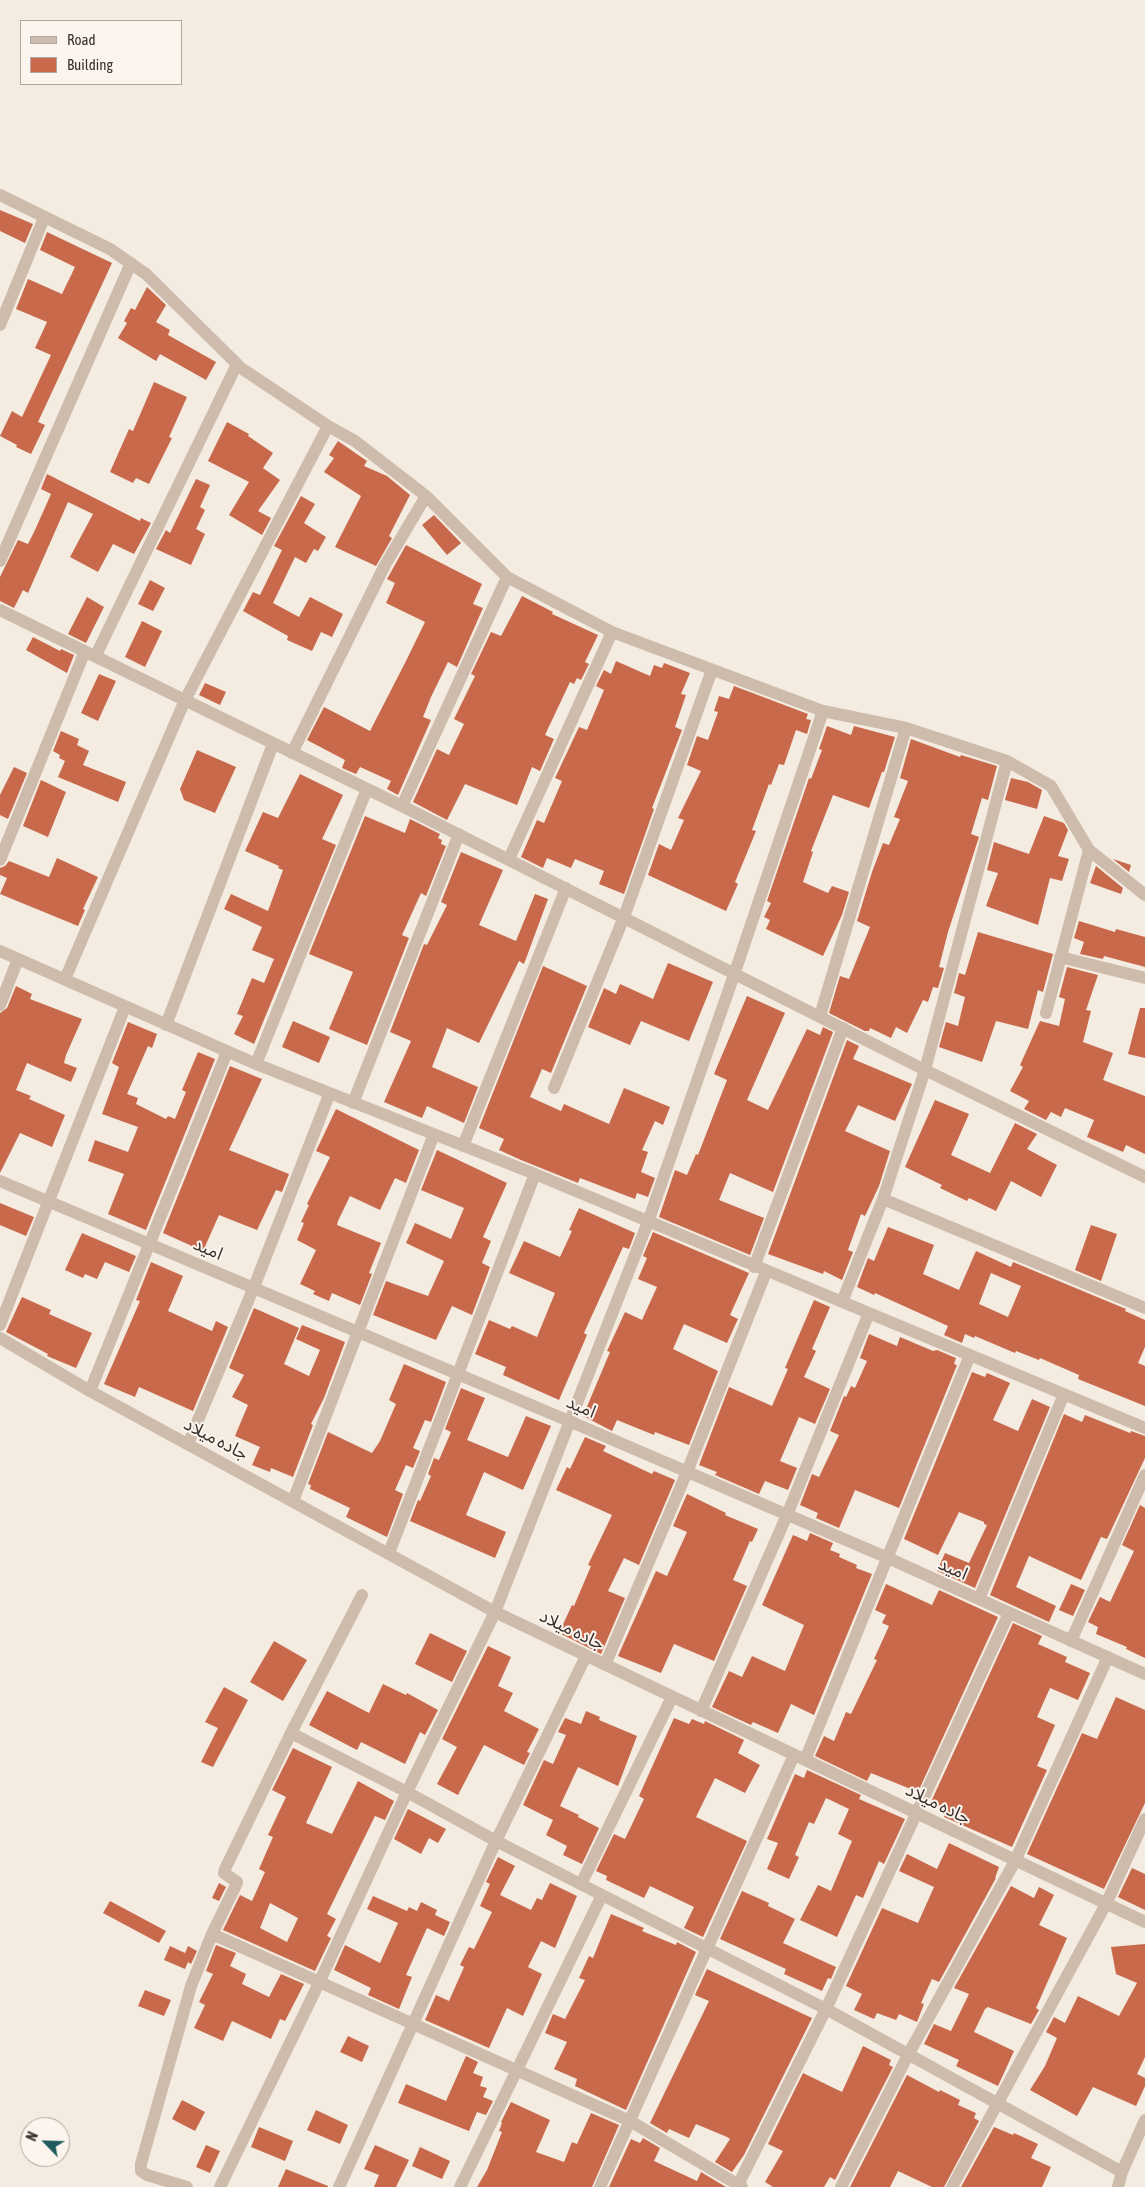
<!DOCTYPE html>
<html>
<head>
<meta charset="utf-8">
<style>
	body { margin:0 }
	#map { position:relative; width:1145px; height:2187px; overflow:hidden; background:#f4ebe1; font-family:"Asap Condensed",sans-serif }
	canvas { display:block }
	.legend { position:absolute; left:20px; top:20px; width:162px; height:65px; box-sizing:border-box; background:#fbf5ee; border:1px solid #aea6a0; margin:0; padding:6px 9px; list-style:none; font-size:15px; color:#3b302b }
	.legend li { display:flex; align-items:center; gap:10px; height:25px }
	.legend b { width:25px; border:1px solid #aea6a0 }
	.north { position:absolute; left:20px; top:2117px; width:50px; height:50px; box-sizing:border-box; background:#fbf5ee; border:1px solid #aea6a0; border-radius:50%; rotate:294deg; font-size:14px; font-weight:700; line-height:20px; text-align:center; color:#3b302b }
	.north::after { content:''; display:block; margin:auto; width:18px; height:22px; background:#1f5a5e; clip-path:polygon(50% 0,100% 100%,50% 72%,0 100%) }
</style>
</head>
<body>
<div id="map">
<canvas width="1145" height="2187"></canvas>
<ul class="legend">
<li><b style="height:6px;background:#cdbbac"></b>Road</li>
<li><b style="height:14px;background:#c8694b"></b>Building</li>
</ul>
<div class="north">N</div>
</div>
<script>
const c = document.querySelector('canvas').getContext('2d');
c.lineJoin = 'round';
function fill(path, color) { c.fillStyle = color; c.fill(path, 'evenodd'); }
const shape = rows => new Path2D(rows.map(r => 'M' + r).join(''));
function stroke(path, color, width, dash) { c.strokeStyle = color; c.lineWidth = width; c.lineCap = dash ? 'butt' : 'round'; c.setLineDash(dash || []); c.stroke(path); }
function drawText(font, color, halo, rows, align = 'center') {
  c.font = font + ' "Asap Condensed","Noto Sans Arabic",sans-serif'; c.lineWidth = 4; c.setLineDash([]); c.textBaseline = 'middle'; c.strokeStyle = halo; c.fillStyle = color; for (const [text, x, y, turn = 0] of rows) {
    c.save(); c.translate(x, y); c.rotate((+turn || 0) * Math.PI / 180); c.textAlign = isNaN(turn) ? turn : align; if (halo) c.strokeText(text, 0, 0); c.fillText(text, 0, 0); c.restore();
  }
}
fill(shape([
	[0,210,33,224,25,243,0,231],
	[47,232,112,263,38,422,45,425,31,454,16,447,17,445,0,436,12,411,22,417,51,355,35,348,47,322,16,309,28,279,62,294,75,267,40,250],
	[147,287,166,305,156,322,170,330,168,335,216,362,206,380,160,354,156,361,118,338,127,323,124,321,131,308,135,310],
	[154,382,187,397,169,437,172,438,149,484,136,478,133,483,110,472,129,429,133,431],
	[227,422,249,434,248,436,273,453,263,468,280,480,258,511,271,518,262,535,229,515,249,482,208,461],
	[338,441,367,461,364,466,387,476,410,495,389,536,392,538,376,566,335,547,361,496,324,472,334,458,329,455],
	[47,474,140,521,141,518,151,523,134,554,113,544,98,572,70,557,93,514,68,502,28,593,23,590,14,608,0,601,0,577,18,540,28,544,35,530,51,494,41,489],
	[196,479,210,485,200,507,205,510,196,529,205,534,191,565,156,549,166,530,170,533],
	[301,496,315,504,304,523,326,537,318,551,314,549,306,563,295,557,273,603,299,617,310,597,343,614,332,637,321,632,312,651,287,640,288,636,243,611,253,592,260,595,282,550,274,546],
	[434,515,461,543,447,555,422,525],
	[406,545,482,584,473,604,483,608,457,667,448,662,431,697,423,717,431,720,398,795,387,789,391,781,360,767,356,774,342,768,345,760,307,740,324,707,370,731,406,661,425,622,386,603,395,583,387,579],
	[150,580,165,588,153,611,138,604],
	[522,596,553,612,552,614,598,635,585,662,589,664,581,680,577,678,574,684,570,682,545,735,554,739,540,771,532,767,517,805,465,784,447,820,413,802,437,749,449,755,464,724,454,719,475,676,471,674,491,632,501,636],
	[87,597,104,607,86,643,68,634],
	[142,621,162,631,145,667,125,657],
	[33,637,60,651,61,649,74,655,67,673,26,650],
	[616,661,650,676,654,665,662,668,664,663,690,673,681,694,686,695,675,727,682,730,652,808,654,809,624,894,599,884,604,871,575,859,571,868,547,858,543,868,521,857,537,820,544,823,562,781,555,778,579,727,587,730,604,690,596,686,604,670,611,674],
	[99,674,116,681,98,721,81,713],
	[205,683,226,692,220,705,199,695],
	[734,686,808,714,806,719,811,720,807,734,796,730,784,765,779,764,771,785,769,784,752,830,756,831,735,882,738,884,726,911,648,875,659,844,671,850,684,820,678,818,701,771,687,765,697,736,708,740,718,712,714,711,719,696,729,699],
	[827,726,851,735,854,726,895,737,884,772,882,772,869,808,833,795,811,851,813,852,803,882,828,893,832,886,849,892,842,915,823,956,766,929,770,920,764,917,771,903,767,901,809,778,811,779,822,750,819,749],
	[61,731,79,739,77,745,89,751,83,765,126,782,118,802,58,777,65,761,59,758,60,755,53,751],
	[911,739,960,757,961,755,997,766,988,800,982,798,971,834,979,837,948,932,939,967,944,968,938,988,933,987,928,1002,923,1000,907,1033,896,1027,891,1038,870,1028,869,1031,865,1031,829,1013,840,976,849,979,870,927,857,921,872,872,883,843,889,845,900,819,894,817,908,781,900,778],
	[197,750,236,767,215,813,184,800,180,789],
	[14,767,27,773,8,819,0,815,0,795],
	[300,774,343,795,322,839,336,845,254,1044,234,1034,243,1016,237,1014,252,978,264,983,274,959,252,950,262,927,224,909,231,894,268,911,283,870,278,868,279,866,245,851,263,812,278,818],
	[1011,778,1028,782,1042,790,1037,809,1005,800],
	[41,780,66,792,48,837,23,826],
	[365,816,405,833,410,819,440,834,438,838,442,840,441,844,446,846,426,896,421,893,402,935,409,938,367,1045,329,1029,353,972,309,954],
	[1044,816,1064,823,1068,830,1058,856,1069,859,1062,881,1050,878,1038,925,986,906,998,873,987,870,994,842,1029,854],
	[461,852,503,870,479,925,516,941,535,894,548,899,524,964,519,961,479,1043,447,1028,432,1067,478,1087,464,1123,427,1106,422,1118,384,1102,411,1041,390,1032,424,944,427,945,447,905,441,902],
	[57,858,98,877,83,909,85,910,78,926,0,894,7,878,0,875,0,868,5,866,9,861,49,877],
	[1113,859,1131,865,1129,872],
	[1096,866,1123,888,1121,894,1090,883],
	[1079,921,1115,932,1116,929,1145,937,1145,967,1104,956,1103,959,1080,954,1084,942,1074,938],
	[978,932,1053,954,1043,992,1038,990,1028,1029,996,1021,982,1062,939,1047,946,1022,958,1026,965,997,954,993,959,973,965,975],
	[668,963,713,982,689,1041,641,1021,630,1045,588,1027,604,988,616,994,620,984,653,999],
	[543,966,587,986,551,1073,542,1069,530,1097,561,1111,564,1104,609,1124,624,1088,670,1107,663,1125,655,1121,642,1150,648,1152,641,1172,655,1178,648,1197,637,1193,635,1199,580,1178,578,1183,521,1160,499,1150,504,1139,479,1128],
	[1067,967,1098,975,1086,1010,1091,1011,1083,1042,1113,1053,1103,1080,1145,1096,1145,1154,1126,1145,1123,1152,1087,1137,1094,1120,1065,1108,1061,1117,1051,1112,1046,1120,1024,1109,1029,1101,1010,1091,1023,1067,1020,1065,1040,1021,1059,1026,1065,999,1059,997],
	[16,986,32,994,30,999,82,1019,66,1055,64,1063,77,1068,71,1082,27,1063,16,1090,31,1096,29,1099,65,1115,52,1147,20,1133,0,1173,0,1013,7,1008],
	[747,996,785,1013,747,1100,768,1110,807,1029,820,1035,823,1027,833,1032,773,1192,730,1173,719,1200,764,1218,750,1255,659,1217,675,1170,687,1175,696,1154,698,1155,727,1080,714,1074],
	[1140,1008,1145,1008,1145,1058,1128,1054],
	[293,1021,330,1037,319,1063,282,1047],
	[128,1022,157,1034,152,1048,148,1046,127,1094,138,1098,136,1104,166,1119,168,1116,175,1119,186,1092,182,1090,198,1052,215,1059,146,1230,108,1214,124,1174,88,1161,95,1140,128,1152,138,1127,102,1114,119,1067,112,1063],
	[847,1040,859,1046,853,1059,912,1084,895,1121,858,1105,845,1131,890,1151,879,1186,865,1216,861,1214,848,1250,853,1252,842,1280,824,1271,823,1274,768,1254],
	[230,1066,262,1079,229,1150,289,1174,282,1192,276,1190,257,1230,219,1215,203,1251,163,1233],
	[935,1100,969,1114,951,1155,990,1173,1015,1123,1037,1134,1027,1149,1057,1165,1041,1197,1011,1181,996,1211,969,1198,967,1201,940,1188,942,1185,905,1167],
	[336,1109,419,1150,406,1183,395,1178,380,1210,350,1196,338,1221,337,1225,381,1243,369,1273,372,1274,360,1305,332,1293,329,1301,313,1294,315,1291,300,1284,316,1250,297,1240,304,1223,301,1222,309,1205,307,1204,330,1157,316,1151],
	[437,1150,507,1183,483,1237,491,1241,482,1263,490,1267,472,1315,452,1306,436,1340,373,1315,386,1281,428,1296,444,1261,406,1243,415,1223,451,1239,464,1208,421,1190],
	[0,1203,34,1217,26,1236,0,1225],
	[579,1208,635,1233,629,1249,623,1247,584,1333,587,1335,559,1400,503,1375,506,1367,475,1354,489,1320,510,1329,512,1326,537,1337,555,1293,509,1273,524,1241,560,1257,572,1231,569,1230],
	[1091,1225,1117,1234,1101,1281,1075,1270],
	[888,1227,934,1245,923,1274,959,1290,976,1251,1011,1267,1013,1262,1126,1309,1125,1311,1145,1320,1145,1347,1138,1363,1145,1366,1145,1406,1078,1379,1079,1375,1040,1358,1039,1360,1016,1351,1015,1353,975,1336,974,1338,965,1334,962,1343,944,1335,948,1326,875,1293,874,1295,857,1287,868,1258,874,1261],
	[991,1273,1021,1286,1008,1317,979,1304],
	[653,1232,749,1273,730,1315,738,1319,727,1343,684,1324,673,1349,718,1371,689,1445,655,1432,654,1435,617,1420,612,1431,583,1416,610,1352,607,1351,625,1312,642,1320,657,1287,638,1279,647,1258,643,1256],
	[82,1233,136,1256,129,1272,105,1262,97,1279,85,1274,83,1278,65,1270],
	[151,1262,183,1276,168,1311,212,1331,216,1321,228,1327,193,1411,139,1387,135,1397,104,1384,140,1301,136,1300],
	[22,1297,51,1310,49,1314,92,1333,76,1368,47,1356,48,1354,6,1332],
	[814,1300,830,1307,812,1349,816,1351,804,1377,830,1389,815,1424,799,1417,780,1461,797,1468,788,1490,765,1481,759,1494,715,1475,717,1472,699,1465,729,1387,772,1406,788,1369,785,1368],
	[254,1308,299,1328,284,1364,309,1376,320,1350,296,1339,302,1325,345,1342,324,1398,311,1424,313,1425,293,1477,271,1468,270,1472,252,1465,260,1447,235,1436,248,1405,232,1397,244,1375,229,1368],
	[869,1334,897,1346,900,1337,933,1351,937,1350,956,1358,954,1364,957,1365,899,1508,855,1490,839,1528,816,1518,818,1513,800,1505,812,1474,819,1477,839,1435,830,1431,844,1396,846,1397,851,1386,855,1388,867,1361,860,1358],
	[404,1364,446,1382,431,1422,425,1420,413,1448,420,1451,413,1468,406,1465,395,1490,403,1494,387,1537,346,1517,350,1508,310,1489,311,1485,308,1484,328,1432,372,1453,380,1441,396,1404,389,1400],
	[972,1372,985,1377,987,1373,1010,1383,993,1420,1018,1431,1032,1399,1050,1407,975,1588,937,1571,945,1553,969,1563,987,1525,984,1524,984,1522,959,1512,938,1555,904,1539],
	[461,1388,485,1398,467,1440,508,1457,526,1416,551,1426,523,1490,484,1472,466,1515,506,1532,495,1558,410,1521,418,1500,420,1501,431,1476,428,1474,434,1458,439,1460,451,1432,445,1429],
	[1064,1414,1082,1422,1085,1415,1130,1433,1131,1431,1145,1436,1145,1458,1107,1539,1101,1537,1081,1580,1029,1556,1016,1587,1056,1606,1049,1622,990,1595],
	[585,1437,606,1446,603,1451,652,1474,654,1471,675,1480,639,1565,624,1558,608,1591,625,1598,601,1654,559,1633,572,1605,574,1606,591,1566,588,1565,612,1515,556,1490,567,1467,570,1469],
	[687,1494,726,1513,725,1515,758,1529,752,1542,750,1541,733,1580,747,1586,714,1661,674,1644,661,1673,618,1656,656,1571,667,1576,687,1532,673,1526],
	[1140,1505,1145,1508,1145,1658,1126,1649,1127,1647,1096,1634,1098,1627,1088,1622,1100,1597,1110,1602,1120,1581,1134,1551,1122,1545],
	[810,1533,833,1543,830,1550,840,1554,839,1557,857,1565,856,1568,872,1574,814,1715,791,1704,778,1733,753,1722,751,1725,712,1707,729,1671,742,1677,752,1656,785,1671,804,1625,762,1605,793,1535,807,1541],
	[886,1584,932,1605,939,1590,998,1617,918,1792,871,1773,867,1781,815,1756,824,1736,834,1741,846,1712,851,1714,877,1660,874,1659,889,1626,882,1623,886,1615,875,1610],
	[1071,1584,1085,1590,1073,1616,1059,1610],
	[1013,1623,1042,1636,1038,1644,1067,1657,1065,1662,1090,1673,1078,1700,1050,1688,1037,1717,1055,1725,1037,1766,1047,1770,1012,1847,944,1817,946,1812,930,1804],
	[430,1633,467,1651,452,1682,415,1664],
	[274,1641,307,1660,283,1701,250,1682],
	[488,1646,511,1657,498,1686,513,1693,504,1711,539,1729,527,1752,530,1753,524,1765,484,1745,458,1795,437,1784,457,1747,442,1739],
	[383,1684,406,1695,407,1693,438,1710,425,1735,420,1732,405,1764,361,1742,357,1750,309,1725,327,1691,369,1713],
	[224,1687,248,1700,213,1767,201,1762,218,1728,205,1722],
	[1116,1697,1145,1710,1145,1803,1104,1889,1027,1854,1082,1733,1097,1739],
	[586,1711,600,1717,599,1720,637,1736,618,1786,578,1767,560,1806,579,1815,578,1817,599,1828,582,1864,563,1855,567,1846,546,1835,553,1820,523,1805,544,1760,553,1764,566,1735,558,1732,565,1718,581,1724],
	[674,1718,689,1724,692,1719,704,1724,705,1721,744,1740,738,1753,760,1765,745,1793,715,1778,696,1817,747,1841,703,1937,684,1928,694,1907,650,1886,644,1898,606,1880,607,1876,596,1871,614,1834,625,1839,644,1799,639,1796],
	[293,1748,332,1767,306,1823,332,1834,358,1781,394,1801,385,1820,375,1816,327,1914,336,1919,327,1936,331,1938,315,1971,223,1930,240,1895,252,1901,265,1872,259,1869,273,1837,268,1835,286,1797,272,1790],
	[270,1903,298,1918,287,1942,260,1928],
	[807,1770,861,1795,859,1799,905,1819,884,1864,879,1861,863,1898,856,1895,837,1937,800,1920,818,1885,831,1891,852,1841,838,1834,849,1809,826,1798,814,1824,809,1822,795,1855,799,1857,789,1879,767,1869,778,1843,767,1839,795,1774,804,1778],
	[408,1809,446,1829,438,1843,429,1838,421,1854,394,1839],
	[949,1843,999,1867,995,1878,996,1878,939,1982,932,1979,921,2003,924,2004,917,2022,899,2014,896,2020,877,2013,874,2019,854,2010,862,1994,846,1986,882,1908,918,1923,934,1887,899,1871,907,1854,937,1869],
	[498,1857,515,1866,500,1895,531,1910,537,1898,542,1900,550,1883,577,1896,555,1948,541,1941,528,1967,542,1974,523,2016,507,2008,489,2048,425,2020,436,1995,449,2001,464,1967,460,1965,469,1947,474,1949,492,1912,480,1906,490,1884,486,1882],
	[1132,1868,1145,1874,1145,1910,1118,1897],
	[219,1883,226,1887,219,1901,212,1898],
	[1011,1886,1034,1898,1039,1887,1054,1895,1039,1925,1067,1938,1036,2008,1039,2010,1031,2024,988,2007,985,2009,974,2032,1014,2051,998,2086,956,2066,959,2060,924,2044,934,2024,951,2031,969,1994,954,1988],
	[742,1891,769,1903,768,1906,795,1919,783,1943,836,1967,831,1979,828,1978,822,1991,784,1974,786,1969,720,1939],
	[373,1896,407,1911,409,1907,417,1911,421,1902,437,1910,435,1915,450,1922,444,1936,427,1928,406,1975,412,1977,399,2009,368,1995,371,1988,334,1970,345,1945,380,1963,398,1923,367,1909],
	[110,1901,166,1931,159,1943,103,1913],
	[611,1914,644,1928,642,1931,676,1945,677,1942,696,1952,626,2110,575,2086,577,2079,554,2069,567,2042,545,2033,553,2014,565,2019,585,1980,579,1978,589,1956,593,1958],
	[1145,1944,1145,2057,1137,2074,1145,2078,1145,2086,1136,2106,1093,2087,1077,2116,1030,2090,1045,2066,1057,2038,1046,2032,1054,2017,1065,2023,1078,1996,1119,2016,1137,1983,1116,1974,1111,1947],
	[216,1945,236,1953,230,1966,246,1974,242,1984,269,1997,281,1974,304,1984,285,2021,280,2019,271,2039,232,2021,223,2041,194,2028,205,2005,199,2002,213,1974,206,1971],
	[170,1946,185,1953,188,1946,197,1951,191,1964,188,1962,185,1969,164,1960],
	[707,1969,812,2018,744,2155,732,2172,715,2162,730,2139,727,2137,696,2124,689,2138,669,2129,667,2133,650,2123,709,2001,695,1995],
	[145,1990,171,2000,164,2016,138,2006],
	[348,2036,369,2046,362,2062,340,2052],
	[863,2046,891,2060,889,2065,893,2067,835,2180,830,2177,824,2187,773,2187,765,2182,783,2151,768,2144,803,2073,842,2092],
	[466,2056,478,2062,473,2073,483,2077,480,2086,487,2088,483,2097,493,2101,486,2115,477,2112,469,2131,398,2103,406,2084,446,2101],
	[907,2075,939,2092,940,2090,960,2100,958,2105,976,2113,974,2118,979,2121,944,2187,932,2187,898,2171,890,2187,850,2187],
	[182,2100,205,2112,195,2131,172,2119],
	[511,2102,550,2120,536,2152,564,2162,572,2142,577,2144,591,2113,619,2125,592,2187,477,2187,487,2170,502,2132,499,2131,502,2123,501,2122],
	[316,2110,348,2125,340,2144,307,2130],
	[259,2127,293,2141,285,2161,251,2147],
	[994,2127,1013,2135,1014,2133,1038,2144,1031,2158,1051,2167,1042,2187,961,2187],
	[643,2138,660,2148,654,2161,697,2181,701,2172,726,2187,609,2187,631,2139,640,2143],
	[206,2145,220,2151,210,2173,196,2167],
	[375,2145,409,2160,396,2187,374,2187,379,2175,364,2169],
	[420,2147,450,2161,442,2179,412,2166],
	[286,2169,328,2186,328,2187,278,2187]
]), '#c8694b');
stroke(shape([
	[0,195,110,249,146,274,241,368,328,426,355,441,426,496,507,577,612,632,823,711,906,728,1007,761,1051,786,1089,850,1145,895],
	[0,325,44,218],
	[0,561,131,263],
	[0,610,402,806,925,1070,1145,1177],
	[96,655,237,364],
	[292,753,385,565,426,496],
	[402,806,507,577],
	[509,859,612,632],
	[0,860,85,651],
	[0,951,256,1064,535,1174,1145,1428],
	[1060,957,1145,978],
	[65,979,185,700,328,426],
	[0,1005,18,959],
	[1046,1013,1089,850],
	[820,1016,906,728],
	[166,1025,273,744],
	[256,1064,367,789],
	[554,1088,624,917,712,670],
	[353,1103,459,834],
	[463,1146,566,888],
	[0,1181,569,1421,888,1558,1145,1674],
	[883,1199,1145,1308],
	[754,1267,843,1028],
	[842,1302,883,1199,925,1070,1007,761],
	[0,1325,125,1007],
	[0,1338,90,1391,495,1612,1145,1922],
	[90,1391,227,1052],
	[188,1444,254,1287,329,1095],
	[293,1501,434,1134],
	[389,1553,535,1174],
	[979,1599,1064,1394],
	[1071,1641,1145,1475],
	[605,1665,687,1472,766,1272],
	[701,1711,787,1515,869,1313],
	[291,1733,407,1792,496,1841,826,2009,1122,2172],
	[805,1760,970,1355],
	[581,1884,672,1697],
	[212,1934,630,2121,742,2187],
	[187,2187,147,2175,141,2171,141,2164,191,1986,212,1934,236,1885,237,1882,224,1873,225,1869,291,1733,362,1595],
	[220,2187,319,1983,407,1792,495,1612,648,1222,735,972,823,711],
	[339,2187,496,1841,586,1656],
	[460,2187,602,1895],
	[600,2187,794,1755],
	[737,2187,826,2009,1009,1613],
	[841,2187,908,2055,1015,1861,1108,1657],
	[952,2187,1106,1904,1145,1819],
	[1118,2187,1122,2172,1145,2120]
]), '#cdbbac', 12);
drawText('18px', '#3b302b', '#fbf5ee', [
	["امید",208,1249,23],
	["امید",581,1407,23],
	["جاده میلاد",216,1439,28],
	["امید",953,1569,24],
	["جاده میلاد",572,1630,26],
	["جاده میلاد",938,1804,26]
]);
</script>
</body>
</html>
